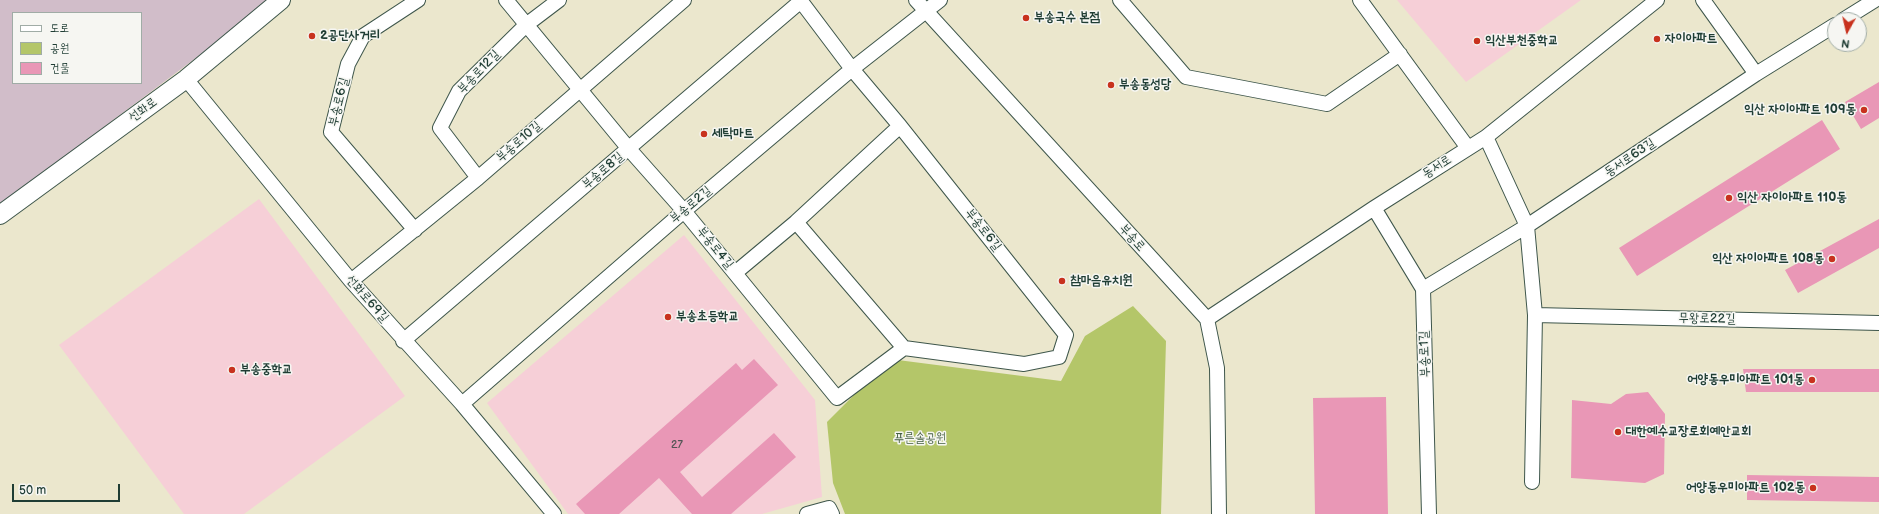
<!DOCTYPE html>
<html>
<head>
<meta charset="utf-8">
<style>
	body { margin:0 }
	#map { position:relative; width:1879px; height:514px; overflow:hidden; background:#ebe7cd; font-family:"Balsamiq Sans","Poor Story",sans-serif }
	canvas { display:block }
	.legend { position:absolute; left:12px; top:12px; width:130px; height:72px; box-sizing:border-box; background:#f6f6f2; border:1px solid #a0aca6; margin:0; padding:5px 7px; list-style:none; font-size:12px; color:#1f3d34 }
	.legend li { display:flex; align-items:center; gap:8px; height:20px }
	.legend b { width:20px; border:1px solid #a0aca6 }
	.north { position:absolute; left:1827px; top:12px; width:40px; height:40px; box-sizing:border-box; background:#f6f6f2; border:1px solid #a0aca6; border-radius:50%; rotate:188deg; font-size:11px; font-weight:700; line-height:16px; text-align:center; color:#1f3d34 }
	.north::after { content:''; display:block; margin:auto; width:14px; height:18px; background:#c8321e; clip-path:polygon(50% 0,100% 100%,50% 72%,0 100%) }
	.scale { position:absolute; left:12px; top:484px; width:108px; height:18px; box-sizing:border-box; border:2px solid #1f3d34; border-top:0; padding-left:5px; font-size:12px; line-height:14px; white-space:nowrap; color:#1f3d34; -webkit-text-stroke:3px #f6f6f2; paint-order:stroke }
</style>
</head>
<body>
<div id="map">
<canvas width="1879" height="514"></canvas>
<ul class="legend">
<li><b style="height:5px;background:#fff"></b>도로</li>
<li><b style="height:11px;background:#b4c669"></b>공원</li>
<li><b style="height:11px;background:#e997b6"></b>건물</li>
</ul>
<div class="north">N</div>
<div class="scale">50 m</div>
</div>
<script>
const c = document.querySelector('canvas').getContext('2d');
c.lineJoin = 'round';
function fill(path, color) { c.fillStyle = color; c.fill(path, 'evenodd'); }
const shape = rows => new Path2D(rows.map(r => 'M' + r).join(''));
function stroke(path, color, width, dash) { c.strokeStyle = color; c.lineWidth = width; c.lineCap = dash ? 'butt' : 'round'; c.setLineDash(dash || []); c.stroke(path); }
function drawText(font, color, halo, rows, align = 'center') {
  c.font = font + ' "Balsamiq Sans","Poor Story",sans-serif'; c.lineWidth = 3; c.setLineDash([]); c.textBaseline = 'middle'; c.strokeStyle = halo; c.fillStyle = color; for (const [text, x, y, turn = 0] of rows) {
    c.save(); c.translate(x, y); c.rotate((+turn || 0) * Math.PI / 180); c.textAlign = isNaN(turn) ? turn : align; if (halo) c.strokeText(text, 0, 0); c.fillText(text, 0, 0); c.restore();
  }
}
fill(shape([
	[1397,0,1581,0,1466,82],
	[259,199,405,396,244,514,184,514,59,345],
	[684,235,815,400,822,497,762,514,568,514,487,403]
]), '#f6cfd7');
fill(shape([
	[0,0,273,0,0,205],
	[13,13,141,13,141,83,13,83]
]), '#d1bdc9');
fill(shape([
	[1133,306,1166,341,1161,514,845,514,833,483,827,422,890,359,1061,381,1085,336]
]), '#b4c669');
fill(shape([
	[1879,82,1879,118,1861,129,1845,102],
	[1822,120,1840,149,1637,276,1619,248],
	[1879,219,1879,248,1798,293,1785,270],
	[754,359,778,385,680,472,702,497,774,433,796,457,731,514,692,514,659,478,619,514,585,514,576,504,736,363,742,370],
	[1743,369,1879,369,1879,392,1746,392],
	[1648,392,1665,414,1664,474,1645,483,1571,478,1572,400,1611,404,1626,394],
	[1386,397,1388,514,1315,514,1313,398],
	[1747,475,1879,477,1879,502,1747,500]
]), '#e997b6');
const minor = shape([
	[506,0,629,149,684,211,837,398,904,348],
	[916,0,1207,319,1217,368,1219,514],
	[1120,0,1186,77,1327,104,1400,54],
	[1360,0,1468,148],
	[1703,0,1756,74],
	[1843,20,1875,0],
	[186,79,351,281,462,404,554,514],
	[1486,137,1527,226,1535,315,1532,482],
	[478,178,440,128,459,91,526,25,559,0],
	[1374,208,1423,289,1429,514],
	[796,222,904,348,1024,364,1059,357,1066,335,900,126,852,69,800,0],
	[415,230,331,132,348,64,363,36,418,0],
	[735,273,796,222,900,126],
	[351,281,478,178,684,0],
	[1423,289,1527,226,1756,74,1835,25],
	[1535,315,1879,323],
	[1207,319,1374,208,1486,137,1657,0],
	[403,341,801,1],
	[462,404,684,211,852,69,940,0],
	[807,514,829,508,832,514]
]);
const major = shape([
	[0,215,186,79,281,0]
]);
stroke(minor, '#3e564b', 16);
stroke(major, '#3e564b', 20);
stroke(minor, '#fff', 14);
stroke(major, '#fff', 18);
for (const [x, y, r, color] of [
	[1026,18,4,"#c8321e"],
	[312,36,4,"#c8321e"],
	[1657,39,4,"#c8321e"],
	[1477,41,4,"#c8321e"],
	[1111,85,4,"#c8321e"],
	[1864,110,4,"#c8321e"],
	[704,134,4,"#c8321e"],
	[1729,198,4,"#c8321e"],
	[1832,259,4,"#c8321e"],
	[1062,281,4,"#c8321e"],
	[668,317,4,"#c8321e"],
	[232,370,4,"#c8321e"],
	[1812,380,4,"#c8321e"],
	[1618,432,4,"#c8321e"],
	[1813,488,4,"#c8321e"]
]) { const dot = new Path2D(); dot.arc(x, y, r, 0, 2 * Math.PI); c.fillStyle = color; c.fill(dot); stroke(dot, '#f6f6f2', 1.5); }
drawText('11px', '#525454', null, [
	["27",677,445]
]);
drawText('bold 13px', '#1f3d34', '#f6f6f2', [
	["부송국수 본점",1034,18],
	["2공단사거리",320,36],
	["자이아파트",1665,39],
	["익산부천중학교",1485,41],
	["부송동성당",1119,85],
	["익산 자이아파트 109동",1856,110,"right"],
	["세탁마트",712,134],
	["익산 자이아파트 110동",1737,198],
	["익산 자이아파트 108동",1824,259,"right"],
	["참마음유치원",1070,281],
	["부송초등학교",676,317],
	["부송중학교",240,370],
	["어양동우미아파트 101동",1804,380,"right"],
	["대한예수교장로회예안교회",1626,432],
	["어양동우미아파트 102동",1805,488,"right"]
], 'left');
drawText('13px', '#1f3d34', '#f6f6f2', [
	["부송로12길",479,72,-46],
	["부송로6길",339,102,-76],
	["선화로",143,110,-36],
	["부송로10길",519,142,-41],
	["동서로63길",1630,158,-34],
	["동서로",1437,167,-33],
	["부송로8길",603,171,-40],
	["부송로2길",691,205,-40],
	["부송로6길",983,230,52],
	["부송로",1132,238,48],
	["부송로4길",715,248,51],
	["선화로69길",367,299,49],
	["무왕로22길",1707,319,1],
	["부송로1길",1425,354,-92]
]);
drawText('13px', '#445f41', '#f6f6f2', [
	["푸른솔공원",920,439]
]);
</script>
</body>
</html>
